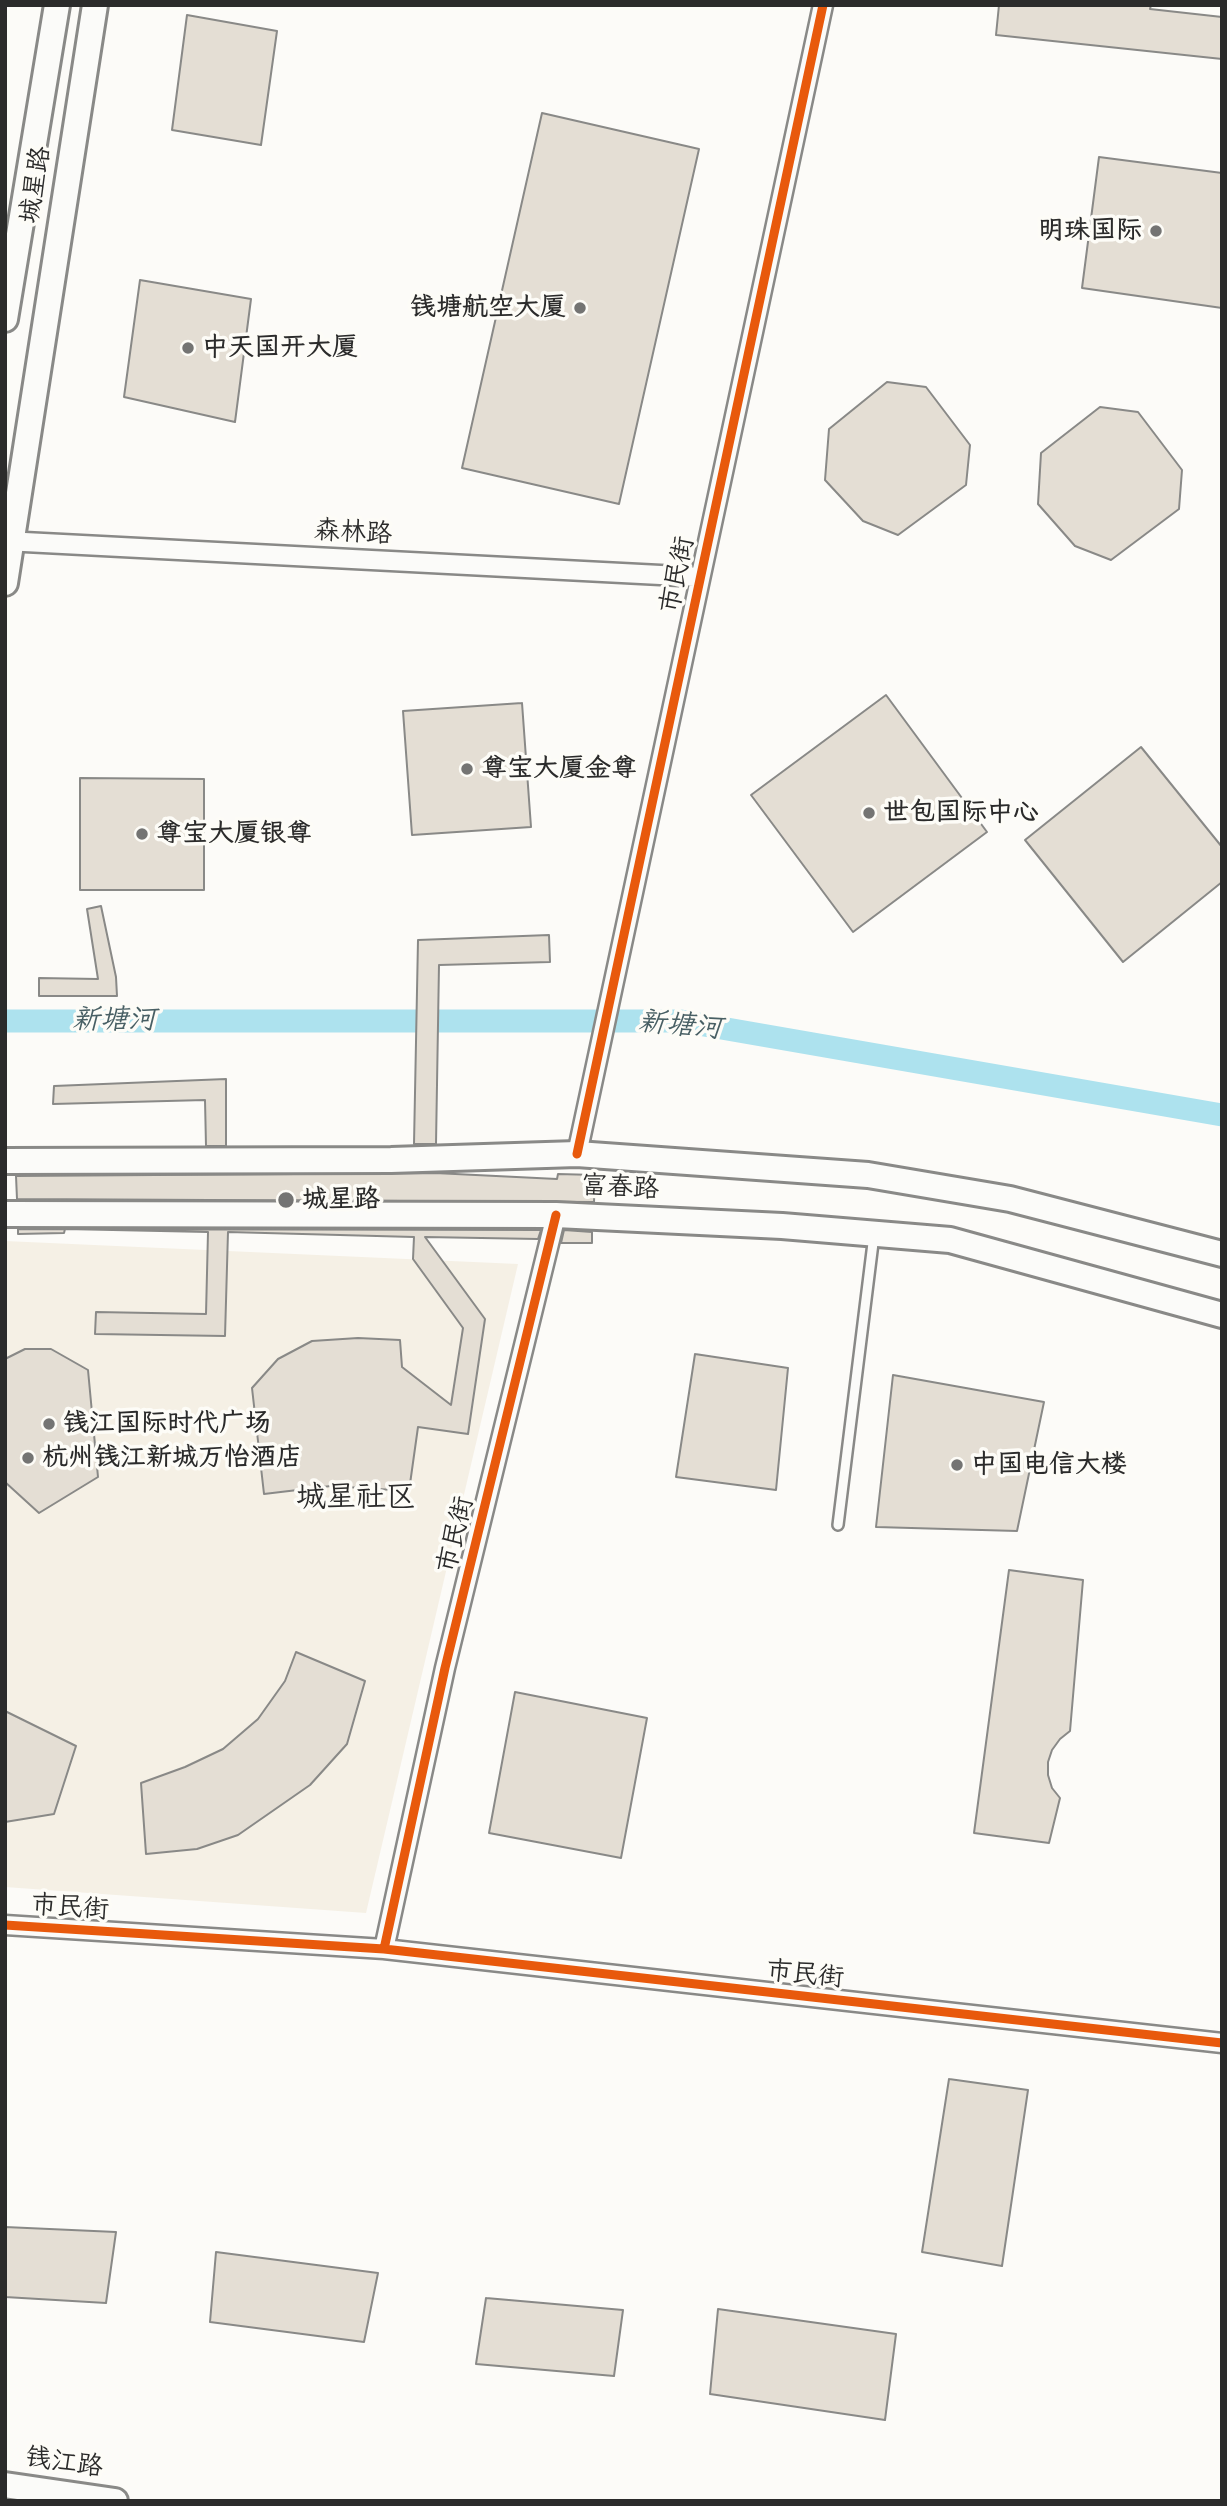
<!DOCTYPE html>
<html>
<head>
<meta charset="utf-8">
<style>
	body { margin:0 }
	#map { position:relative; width:1227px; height:2506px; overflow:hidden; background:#fcfbf8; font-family:"Shantell Sans",sans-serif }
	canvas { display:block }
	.frame { position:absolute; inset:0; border:7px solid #2b2b2b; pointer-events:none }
</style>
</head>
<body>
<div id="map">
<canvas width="1227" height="2506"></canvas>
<div class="frame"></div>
</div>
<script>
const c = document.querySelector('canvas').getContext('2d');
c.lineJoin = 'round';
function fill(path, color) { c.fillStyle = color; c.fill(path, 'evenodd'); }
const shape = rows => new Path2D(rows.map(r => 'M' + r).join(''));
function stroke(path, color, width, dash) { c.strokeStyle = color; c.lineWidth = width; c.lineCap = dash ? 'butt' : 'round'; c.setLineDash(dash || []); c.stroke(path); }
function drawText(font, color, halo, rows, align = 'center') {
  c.font = font + ' "Shantell Sans","LXGW WenKai TC",sans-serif'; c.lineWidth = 7; c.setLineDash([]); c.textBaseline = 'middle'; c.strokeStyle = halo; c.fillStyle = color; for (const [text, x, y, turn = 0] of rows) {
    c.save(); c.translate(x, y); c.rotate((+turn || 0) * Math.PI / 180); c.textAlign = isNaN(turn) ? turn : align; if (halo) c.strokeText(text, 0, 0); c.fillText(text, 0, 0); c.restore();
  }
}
fill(shape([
	[5,1241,518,1264,366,1913,5,1887]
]), '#f5f0e5');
stroke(shape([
	[5,1021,681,1021,1222,1115]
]), '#ade2ee', 23);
const building = shape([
	[999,5,1151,5,1150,9,1222,17,1222,59,996,35,999,5],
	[187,15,277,31,261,145,172,130,187,15],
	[542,113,699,149,619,504,462,468,542,113],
	[1099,157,1222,173,1222,308,1082,288,1099,157],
	[140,280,251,299,235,422,124,397,140,280],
	[887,382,926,387,970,445,966,485,898,535,863,521,825,480,829,429,887,382],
	[1100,407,1138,412,1182,470,1179,509,1111,560,1075,546,1038,504,1041,453,1100,407],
	[886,695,987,832,853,932,751,795,886,695],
	[522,703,531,827,412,835,403,711,522,703],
	[1141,747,1222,847,1222,882,1123,962,1025,840,1141,747],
	[80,778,204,779,204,890,80,890,80,778],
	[101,906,116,977,117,996,39,996,39,978,98,979,87,909,101,906],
	[549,935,550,962,439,965,436,1144,414,1144,418,940,549,935],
	[226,1079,226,1146,206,1146,205,1100,53,1104,54,1086,226,1079],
	[435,1173,557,1179,558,1174,595,1175,594,1202,17,1199,16,1176,435,1173],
	[18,1229,541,1230,538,1239,425,1237,485,1319,468,1434,418,1427,409,1491,331,1486,264,1494,252,1388,278,1359,312,1341,358,1338,400,1340,402,1367,451,1405,463,1328,413,1259,414,1237,228,1232,225,1336,95,1334,96,1312,206,1314,208,1232,65,1229,64,1233,18,1234,18,1229],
	[564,1230,592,1232,592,1243,561,1243,564,1230],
	[25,1349,51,1349,88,1370,98,1477,39,1513,5,1482,5,1359,25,1349],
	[695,1354,788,1368,776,1490,676,1477,695,1354],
	[893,1375,1044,1402,1017,1531,876,1527,893,1375],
	[1009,1570,1083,1580,1070,1731,1060,1739,1052,1750,1048,1762,1048,1775,1052,1788,1060,1798,1049,1843,974,1833,1009,1570],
	[296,1652,365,1681,347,1744,310,1785,238,1835,197,1849,146,1854,141,1783,185,1767,223,1749,258,1719,285,1681,296,1652],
	[515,1692,647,1718,621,1858,489,1833,515,1692],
	[5,1711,76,1746,54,1814,5,1822,5,1711],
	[949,2079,1028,2090,1002,2266,922,2252,949,2079],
	[5,2227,116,2232,106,2303,5,2297,5,2227],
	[216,2252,378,2273,364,2342,210,2322,216,2252],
	[486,2298,623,2310,614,2376,476,2364,486,2298],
	[718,2309,896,2334,885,2420,710,2394,718,2309]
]);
fill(building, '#e4ded4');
stroke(building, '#898987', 2);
const lane = shape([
	[838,1525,874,1235]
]);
const street = shape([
	[5,541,699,577],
	[577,1154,823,5],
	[5,1925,384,1949,1222,2043],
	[384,1949,445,1668,556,1215]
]);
const secondary = shape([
	[5,319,57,5],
	[5,583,95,5],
	[5,1161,391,1160,577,1154,868,1175,1010,1199,1222,1254],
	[5,1214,556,1215,782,1226,950,1240,1222,1315],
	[5,2485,115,2501]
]);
stroke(lane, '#898987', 14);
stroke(street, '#898987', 23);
stroke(secondary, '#898987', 30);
stroke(lane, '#fbfbf9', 9);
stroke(street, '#fbfbf9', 18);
stroke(secondary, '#fbfbf9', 24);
stroke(shape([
	[577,1154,823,5],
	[5,1925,384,1949,1222,2043],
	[384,1949,445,1668,556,1215]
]), '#e8590c', 9);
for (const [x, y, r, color] of [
	[1156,231,7,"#747473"],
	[580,308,7,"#747473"],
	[188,348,7,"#747473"],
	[467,769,7,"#747473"],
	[869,813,7,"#747473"],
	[142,834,7,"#747473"],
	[286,1200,9,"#747473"],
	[49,1424,7,"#747473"],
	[28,1458,7,"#747473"],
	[957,1465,7,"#747473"]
]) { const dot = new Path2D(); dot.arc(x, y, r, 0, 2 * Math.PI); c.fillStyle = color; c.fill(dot); stroke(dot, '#fdfcf7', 2.5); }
drawText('26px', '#2b2b2b', '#fdfcf7', [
	["城星路",36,185,-81],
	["森林路",353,533,3],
	["市民街",678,575,-78],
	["富春路",620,1188,3],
	["市民街",456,1535,-76],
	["市民街",70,1908,4],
	["市民街",805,1975,6],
	["钱江路",64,2463,8]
]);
drawText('bold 26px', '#2b2b2b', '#fdfcf7', [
	["明珠国际",1142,231,"right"],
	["钱塘航空大厦",566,308,"right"],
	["中天国开大厦",202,348],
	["尊宝大厦金尊",481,769],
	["世包国际中心",883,813],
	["尊宝大厦银尊",156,834],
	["城星路",302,1200],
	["钱江国际时代广场",63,1424],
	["杭州钱江新城万怡酒店",42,1458],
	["中国电信大楼",971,1465]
], 'left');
drawText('italic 28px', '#485f64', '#fdfcf7', [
	["新塘河",114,1021],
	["新塘河",680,1026,5]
]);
drawText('30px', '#2b2b2b', '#fdfcf7', [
	["城星社区",356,1498]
]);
</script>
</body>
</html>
